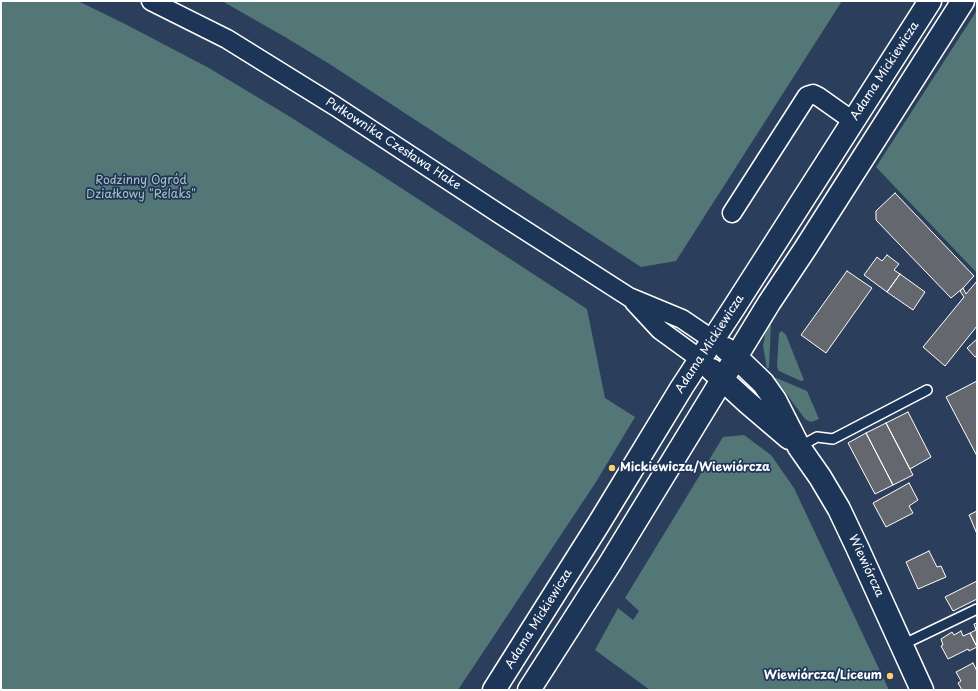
<!DOCTYPE html>
<html>
<head>
<meta charset="utf-8">
<style>
	body { margin:0 }
	#map { position:relative; width:978px; height:691px; overflow:hidden; background:#2b3f5c; font-family:"Playpen Sans",sans-serif }
	canvas { display:block }
	.frame { position:absolute; inset:0; border:2px solid #fff; pointer-events:none }
</style>
</head>
<body>
<div id="map">
<canvas width="978" height="691"></canvas>
<div class="frame"></div>
</div>
<script>
const c = document.querySelector('canvas').getContext('2d');
c.lineJoin = 'round';
function fill(path, color) { c.fillStyle = color; c.fill(path, 'evenodd'); }
const shape = rows => new Path2D(rows.map(r => 'M' + r).join(''));
function stroke(path, color, width, dash) { c.strokeStyle = color; c.lineWidth = width; c.lineCap = dash ? 'butt' : 'round'; c.setLineDash(dash || []); c.stroke(path); }
function drawText(font, color, halo, rows, align = 'center') {
  c.font = font + ' "Playpen Sans",sans-serif'; c.lineWidth = 3.5; c.setLineDash([]); c.textBaseline = 'middle'; c.strokeStyle = halo; c.fillStyle = color; for (const [text, x, y, turn = 0] of rows) {
    c.save(); c.translate(x, y); c.rotate((+turn || 0) * Math.PI / 180); c.textAlign = isNaN(turn) ? turn : align; if (halo) c.strokeText(text, 0, 0); c.fillText(text, 0, 0); c.restore();
  }
}
fill(shape([
	[1,1,78,1,125,24,209,68,292,118,375,171,587,309,605,398,635,417,596,482,458,690,1,690],
	[222,1,842,1,676,261,641,267,328,63,285,37],
	[977,10,977,273,876,167],
	[771,323,769,367,767,369,763,346,766,329],
	[782,331,786,335,804,380,801,381,779,371,777,367,779,333],
	[774,377,807,391,819,419,811,422,805,419],
	[744,435,771,455,794,488,889,690,650,690,595,650,618,608,633,620,639,611,625,598,723,437]
]), '#537676');
const building = shape([
	[895,193,974,276,963,288,951,298,876,220,876,211,895,193],
	[887,255,899,264,894,270,900,274,887,292,864,275,877,257,882,261,887,255],
	[847,271,872,288,826,353,801,335,847,271],
	[900,274,925,292,913,310,887,292,900,274],
	[977,281,977,326,945,366,923,347,964,297,960,291,963,288,966,294,977,281],
	[977,339,977,356,975,357,967,348,977,339],
	[977,381,977,456,946,397,977,381],
	[908,412,931,457,910,469,886,423,908,412],
	[886,423,913,475,893,485,866,433,886,423],
	[866,433,893,485,875,494,848,443,866,433],
	[909,483,918,500,909,506,913,513,886,527,873,503,909,483],
	[977,511,977,534,969,515,977,511],
	[929,551,937,567,941,566,946,577,918,589,906,562,929,551],
	[977,581,977,599,953,611,945,597,977,581],
	[977,623,977,647,970,633,976,630,974,624,977,623],
	[961,631,963,636,970,633,977,647,969,651,968,649,948,659,941,646,943,645,941,639,952,632,954,635,961,631],
	[973,663,977,671,977,690,962,690,958,683,961,681,956,672,973,663]
]);
fill(building, '#64676e');
stroke(building, '#fff', 1);
const service = shape([
	[799,447,817,437,833,439,927,390],
	[902,645,977,609]
]);
const minor = shape([
	[151,1,227,39,335,106,498,213,629,297,682,319,713,340],
	[732,213,807,96,813,94,819,97,853,121],
	[634,302,660,330,700,359]
]);
const tertiary = shape([
	[726,349,736,357,763,383,775,400,799,447,820,477,839,509,857,547,922,690],
	[712,370,748,403,789,438],
	[494,690,598,525,682,387,735,306,930,1],
	[529,690,609,565,769,303,805,249,963,1]
]);
stroke(service, '#fff', 12);
stroke(minor, '#fff', 21);
stroke(tertiary, '#fff', 25);
stroke(service, '#1d3557', 9);
stroke(minor, '#1d3557', 18);
stroke(tertiary, '#1d3557', 22);
for (const [x, y, r, color] of [
	[612,468,4,"#ffd166"],
	[890,676,4,"#ffd166"]
]) { const dot = new Path2D(); dot.arc(x, y, r, 0, 2 * Math.PI); c.fillStyle = color; c.fill(dot); stroke(dot, '#1d3557', 1.5); }
drawText('12px', '#fff', '#1d3557', [
	["Adama Mickiewicza",885,71,-57],
	["Pułkownika Czesława Hake",393,144,33],
	["Adama Mickiewicza",710,344,-57],
	["Wiewiórcza",866,566,65],
	["Adama Mickiewicza",539,619,-58]
]);
drawText('12px', '#b2c1c1', '#1d3557', [
	["Rodzinny Ogród",141,181],
	["Działkowy \"Relaks\"",141,195]
]);
drawText('bold 12px', '#fff', '#1d3557', [
	["Mickiewicza/Wiewiórcza",620,468],
	["Wiewiórcza/Liceum",882,676,"right"]
], 'left');
</script>
</body>
</html>
